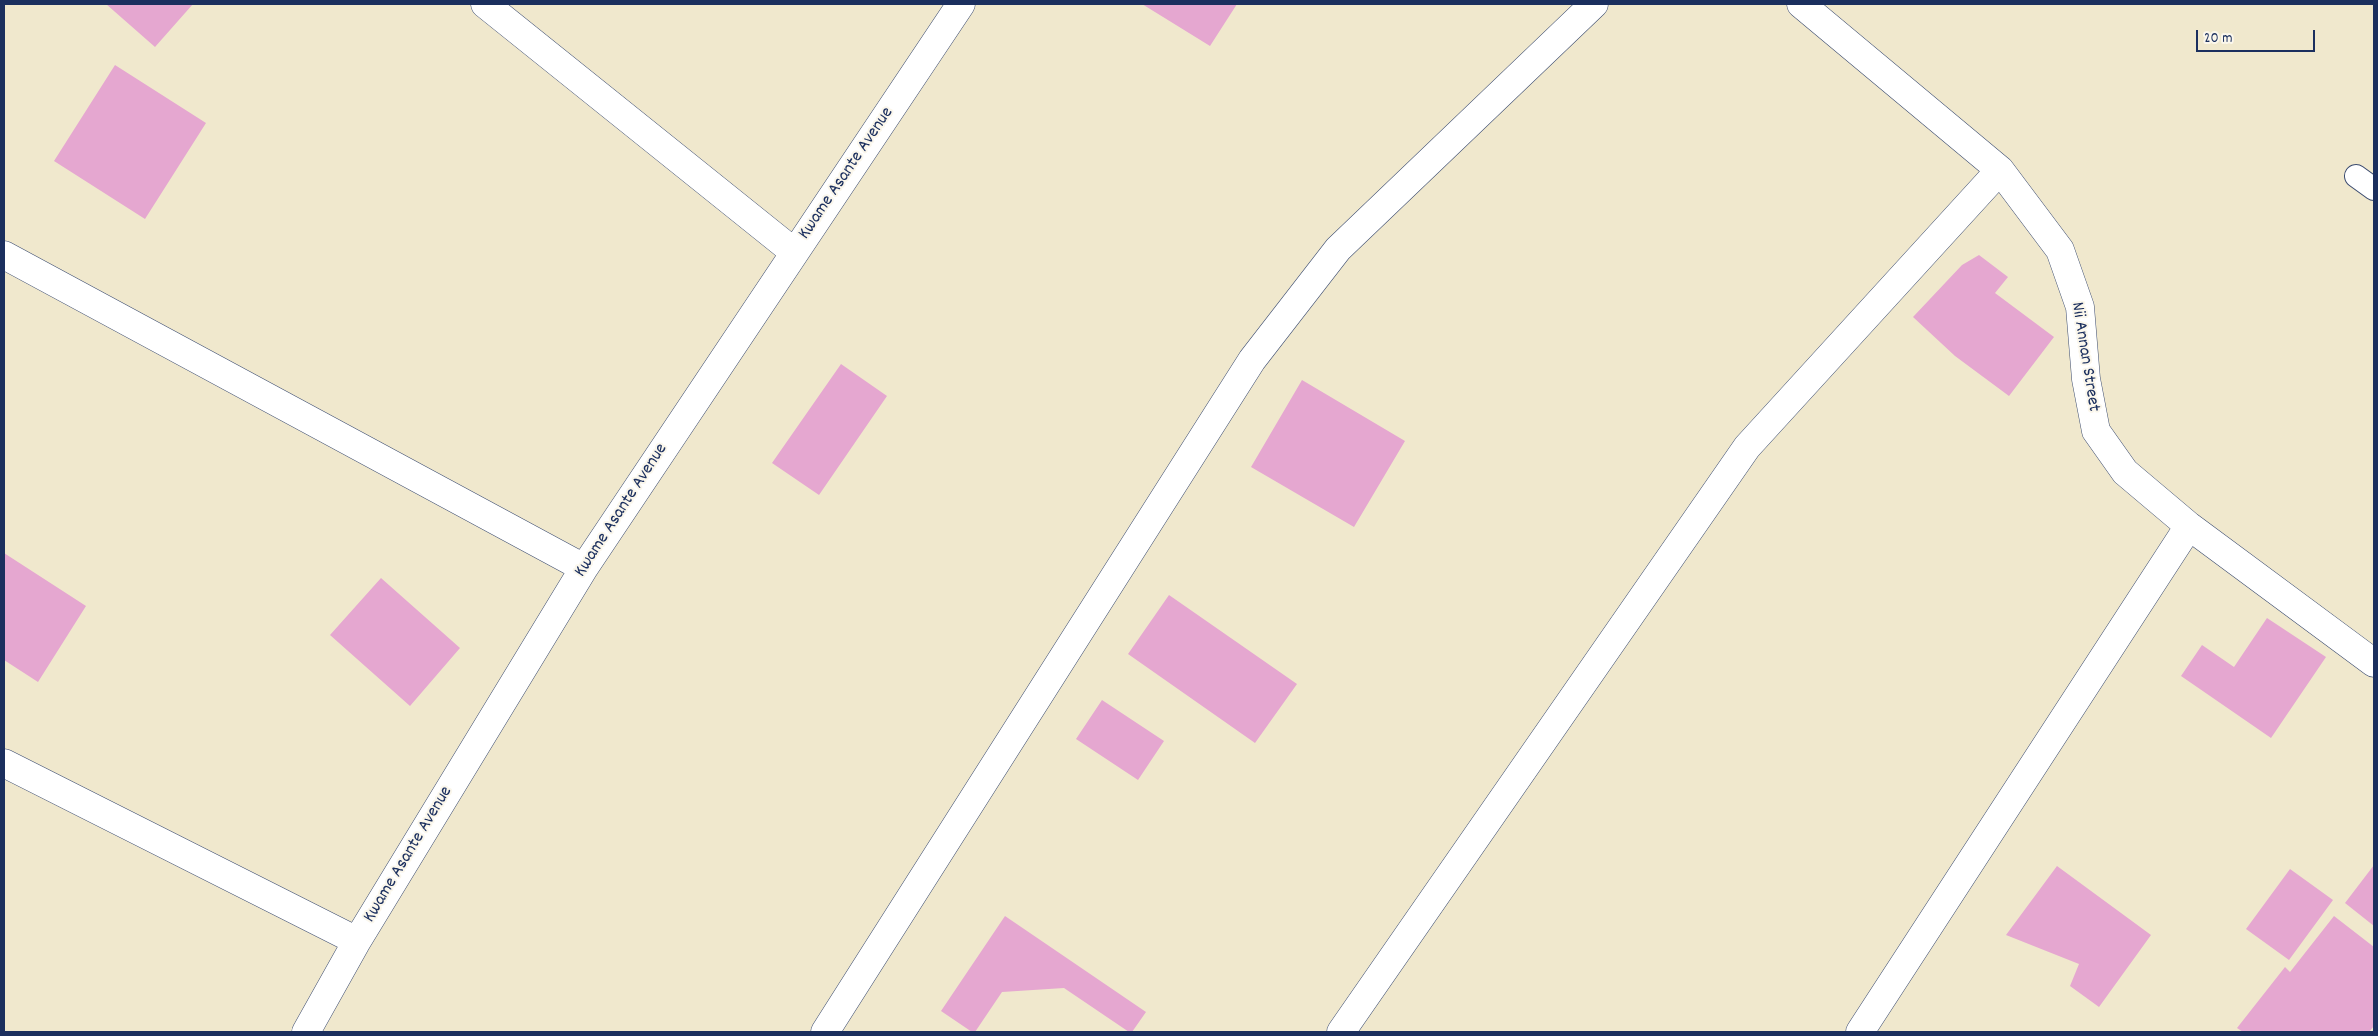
<!DOCTYPE html>
<html>
<head>
<meta charset="utf-8">
<style>
	body { margin:0 }
	#map { position:relative; width:2378px; height:1036px; overflow:hidden; background:#f0e8cd; font-family:Dekko,sans-serif }
	canvas { display:block }
	.frame { position:absolute; inset:0; border:5px solid #1b2f5e; pointer-events:none }
	.scale { position:absolute; left:2196px; top:30px; width:119px; height:22px; box-sizing:border-box; border:2px solid #1b2f5e; border-top:0; padding-left:6px; font-size:15px; line-height:18px; white-space:nowrap; color:#1b2f5e; -webkit-text-stroke:4px #fbf7ec; paint-order:stroke }
</style>
</head>
<body>
<div id="map">
<canvas width="2378" height="1036"></canvas>
<div class="frame"></div>
<div class="scale">20 m</div>
</div>
<script>
const c = document.querySelector('canvas').getContext('2d');
c.lineJoin = 'round';
function fill(path, color) { c.fillStyle = color; c.fill(path, 'evenodd'); }
const shape = rows => new Path2D(rows.map(r => 'M' + r).join(''));
function stroke(path, color, width, dash) { c.strokeStyle = color; c.lineWidth = width; c.lineCap = dash ? 'butt' : 'round'; c.setLineDash(dash || []); c.stroke(path); }
function drawText(font, color, halo, rows, align = 'center') {
  c.font = font + ' Dekko,sans-serif'; c.lineWidth = 4; c.setLineDash([]); c.textBaseline = 'middle'; c.strokeStyle = halo; c.fillStyle = color; for (const [text, x, y, turn = 0] of rows) {
    c.save(); c.translate(x, y); c.rotate((+turn || 0) * Math.PI / 180); c.textAlign = isNaN(turn) ? turn : align; if (halo) c.strokeText(text, 0, 0); c.fillText(text, 0, 0); c.restore();
  }
}
fill(shape([
	[106,4,193,4,155,47],
	[1142,4,1237,4,1210,46],
	[115,65,206,123,145,219,54,161],
	[1979,255,2008,277,1995,293,2054,337,2009,396,1955,356,1913,317,1962,265],
	[841,364,887,396,819,495,772,463],
	[1302,380,1405,441,1354,527,1251,467],
	[4,553,86,606,38,682,4,660],
	[381,578,460,648,410,706,330,635],
	[1169,595,1297,684,1255,743,1128,654],
	[2267,618,2326,657,2271,738,2181,676,2202,645,2234,667],
	[1102,700,1164,741,1138,780,1076,739],
	[2374,865,2374,926,2345,903],
	[2057,866,2151,935,2099,1007,2070,986,2079,964,2006,935],
	[2290,869,2333,900,2289,960,2246,929],
	[1005,916,1146,1012,1132,1032,1129,1032,1064,988,1002,992,975,1032,972,1032,941,1011],
	[2334,916,2374,947,2374,1026,2369,1032,2243,1032,2237,1028,2285,967,2290,972]
]), '#e5a7d0');
const service = shape([
	[2356,176,2374,189]
]);
const minor = shape([
	[485,4,794,252],
	[1801,4,2000,170,2060,250,2080,307,2086,379,2096,431,2125,472,2189,526,2374,663],
	[4,255,584,568],
	[4,763,357,941],
	[306,1032,357,941,584,568,961,4],
	[825,1032,1252,360,1338,249,1594,4],
	[1341,1032,1747,447,2000,170],
	[1860,1032,2189,526]
]);
stroke(service, '#3b4b6f', 24);
stroke(minor, '#3b4b6f', 29);
stroke(service, '#fff', 22);
stroke(minor, '#fff', 28);
drawText('18px', '#1b2f5e', '#fbf7ec', [
	["Kwame Asante Avenue",847,174,-56],
	["Nii Annan Street",2084,357,81],
	["Kwame Asante Avenue",622,511,-57],
	["Kwame Asante Avenue",409,855,-59]
]);
</script>
</body>
</html>
